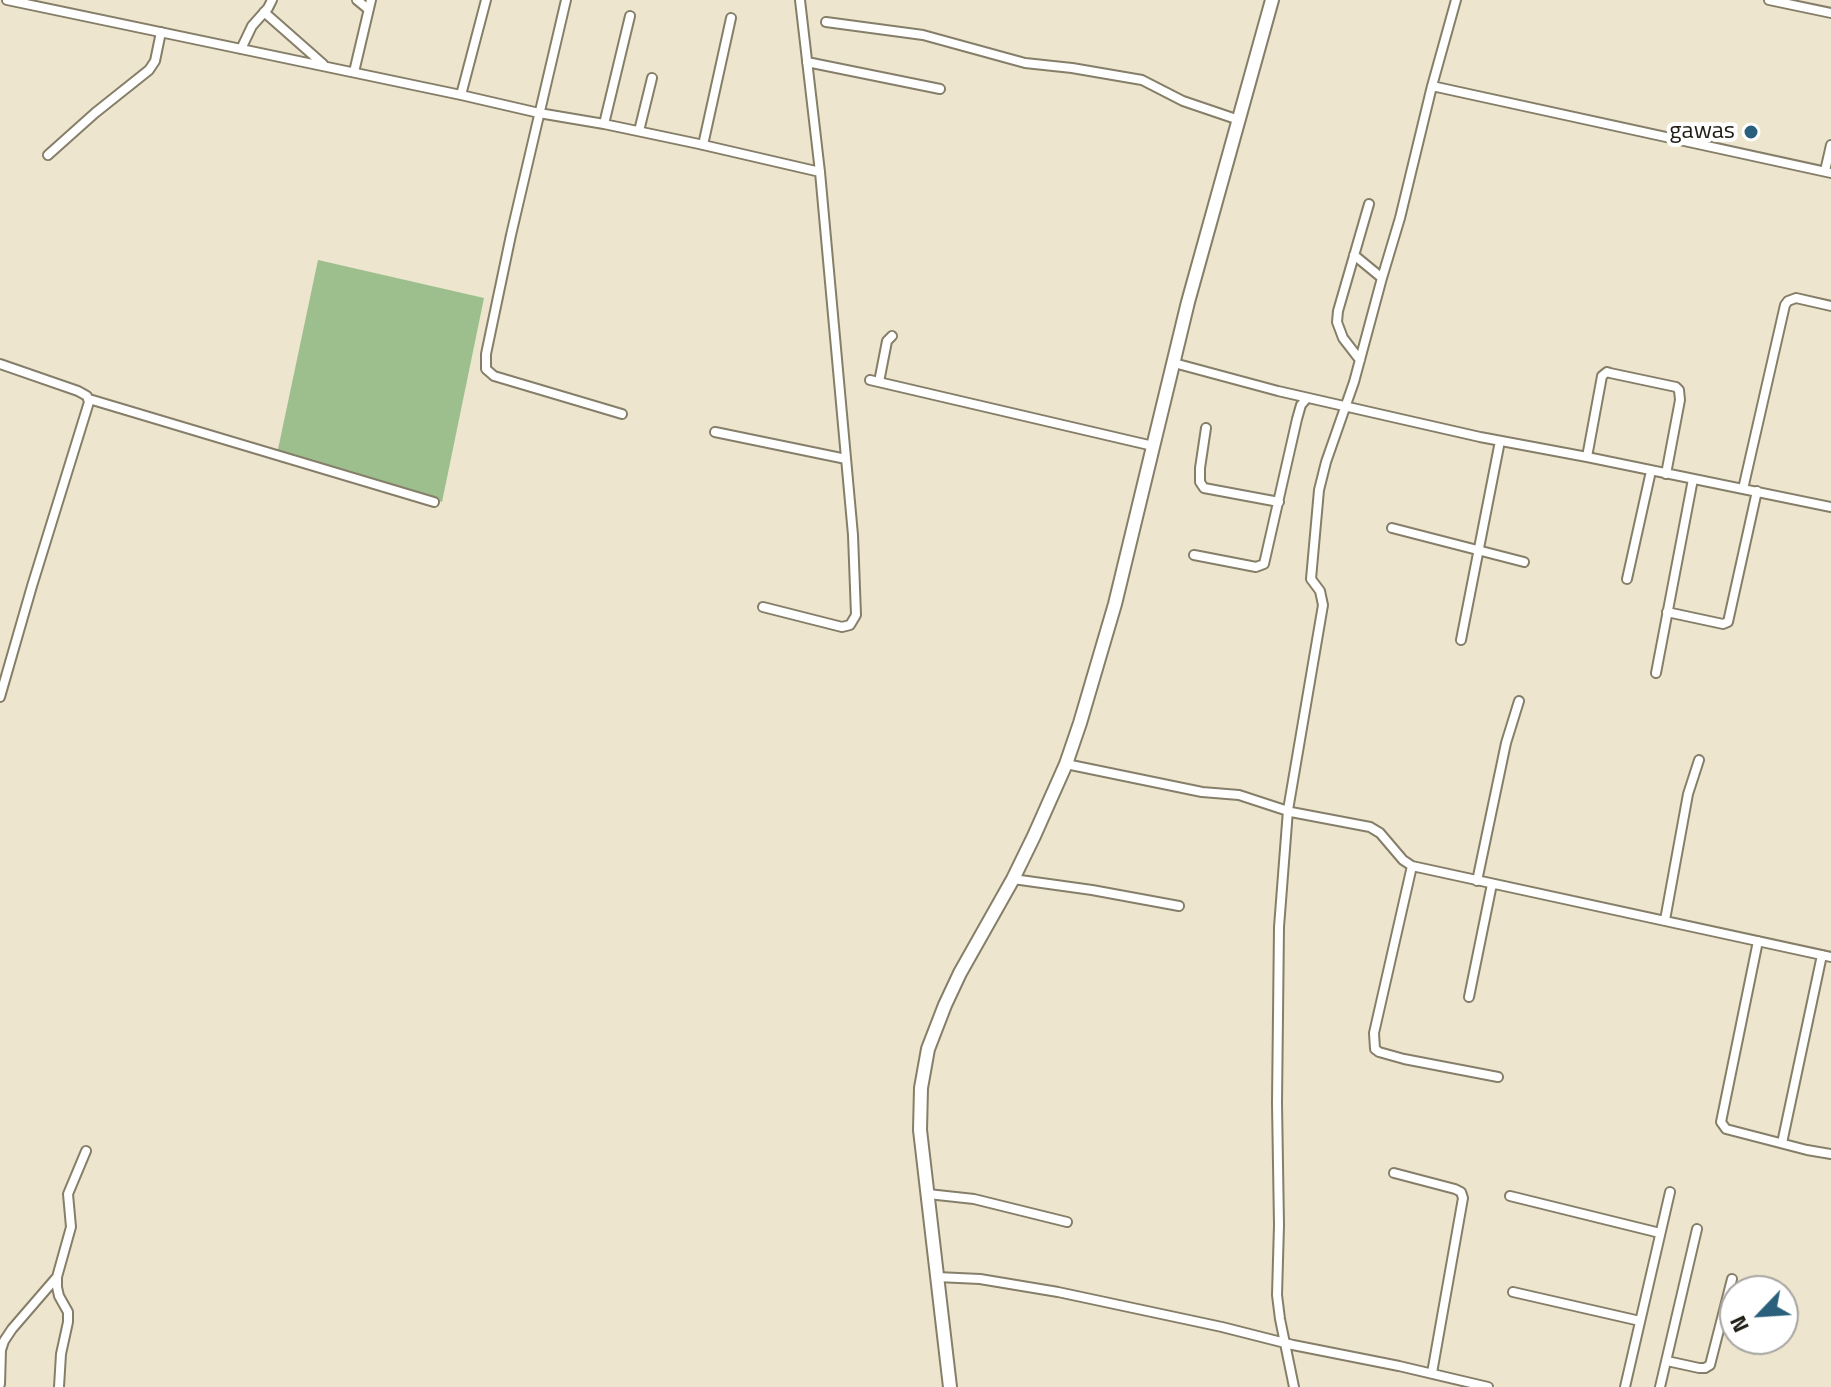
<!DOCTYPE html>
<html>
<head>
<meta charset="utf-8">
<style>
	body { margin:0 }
	#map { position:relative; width:1831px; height:1387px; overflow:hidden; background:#ede5cd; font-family:"Titillium Web",sans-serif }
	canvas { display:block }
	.north { position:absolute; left:1719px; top:1275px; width:80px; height:80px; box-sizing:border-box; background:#fff; border:2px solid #a6a5a1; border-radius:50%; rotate:245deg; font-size:22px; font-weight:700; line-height:32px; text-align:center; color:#201d15 }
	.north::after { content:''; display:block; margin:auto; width:28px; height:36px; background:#2a607b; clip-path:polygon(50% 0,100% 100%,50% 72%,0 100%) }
</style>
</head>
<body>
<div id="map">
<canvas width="1831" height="1387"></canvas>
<div class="north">N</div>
</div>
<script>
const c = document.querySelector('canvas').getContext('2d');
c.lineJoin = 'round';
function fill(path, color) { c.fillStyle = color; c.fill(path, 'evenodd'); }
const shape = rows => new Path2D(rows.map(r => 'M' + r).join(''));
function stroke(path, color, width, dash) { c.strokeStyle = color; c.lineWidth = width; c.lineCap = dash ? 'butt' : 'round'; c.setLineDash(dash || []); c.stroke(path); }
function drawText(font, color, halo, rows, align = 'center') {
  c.font = font + ' "Titillium Web",sans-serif'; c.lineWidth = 8; c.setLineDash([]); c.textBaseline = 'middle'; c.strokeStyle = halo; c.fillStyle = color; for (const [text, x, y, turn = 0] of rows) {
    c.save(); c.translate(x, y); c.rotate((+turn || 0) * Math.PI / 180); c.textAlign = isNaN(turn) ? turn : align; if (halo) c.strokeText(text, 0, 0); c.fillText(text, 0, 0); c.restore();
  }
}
fill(shape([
	[318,260,484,298,442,502,277,454]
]), '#9dbf8d');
const minor = shape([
	[7,0,461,95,539,113,604,124,699,144,820,172],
	[357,0,368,9],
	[566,0,511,235,486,354,486,369,494,376,622,414],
	[1769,0,1831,13],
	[264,12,323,64],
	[826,22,923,35,1025,63,1072,68,1142,80,1183,101,1239,120],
	[241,49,252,26,268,8,272,0],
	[807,62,940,89],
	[354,72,371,0],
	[1432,86,1831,173],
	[461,95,486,0],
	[604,124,630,16],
	[639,131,652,78],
	[703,145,731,18],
	[48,155,95,113,149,70,155,61,161,32],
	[1825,171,1831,145],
	[1354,255,1382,278],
	[1360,360,1343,338,1337,322,1338,311,1369,204],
	[1174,363,1278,391,1480,437,1587,457,1831,507],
	[0,364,78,391,87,396,89,402,32,586,0,697],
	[870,380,1153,446],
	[879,382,887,341,892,336],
	[89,399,434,502],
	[1206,428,1200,468,1200,482,1204,488,1279,502],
	[715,432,846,459],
	[1587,457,1602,376,1607,372,1610,373,1676,387,1679,390,1680,400,1666,474],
	[1743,489,1785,305,1788,301,1796,298,1831,306],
	[1392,528,1524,562],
	[1194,555,1256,567,1264,564,1297,419,1301,405,1307,398],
	[1627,579,1651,471],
	[763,607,842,627,850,625,856,615,853,535,820,172,800,0],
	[1667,612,1723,624,1728,622,1757,491],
	[1461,640,1500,441],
	[1656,673,1693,479],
	[1066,764,1202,792,1239,795,1291,812,1370,827,1380,833,1403,860,1412,866,1831,957],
	[1412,866,1374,1033,1375,1049,1379,1052,1404,1059,1498,1077],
	[1013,879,1092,890,1179,906],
	[1477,881,1506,743,1519,701],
	[1665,920,1688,794,1699,760],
	[1758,941,1721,1122,1726,1129,1807,1150,1831,1154],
	[1469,997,1492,884],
	[1782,1143,1822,955],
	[1394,1173,1455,1189,1461,1192,1463,1198,1432,1373],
	[928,1194,974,1199,1067,1222],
	[1510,1196,1660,1233],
	[937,1277,980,1279,1058,1292,1222,1327,1293,1345,1399,1366,1488,1387],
	[1513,1292,1640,1321],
	[1667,1361,1699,1368,1705,1368,1710,1365,1732,1279],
	[0,1384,1,1350,4,1341,12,1329,56,1278],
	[59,1387,61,1354,68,1322,68,1312,59,1296,57,1287,57,1277,71,1227,68,1194,86,1151],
	[1294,1387,1280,1319,1277,1295,1279,1225,1277,1103,1279,927,1288,810,1323,605,1320,591,1311,579,1319,490,1326,462,1354,382,1382,278,1400,218,1432,86,1456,0],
	[1625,1387,1670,1192],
	[1660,1387,1697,1229]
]);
const primary = shape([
	[950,1387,920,1130,921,1088,928,1049,945,1005,960,973,1013,879,1034,836,1066,764,1080,723,1115,604,1188,302,1272,0]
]);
stroke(minor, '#857e68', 12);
stroke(primary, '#857e68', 16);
stroke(minor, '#fff', 8);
stroke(primary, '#fff', 12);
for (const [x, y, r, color] of [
	[1751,132,8,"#2a607b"]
]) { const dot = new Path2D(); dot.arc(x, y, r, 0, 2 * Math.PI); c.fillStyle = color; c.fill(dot); stroke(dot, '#fff', 3); }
drawText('24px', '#201d15', '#fff', [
	["gawas",1735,132]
], 'right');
</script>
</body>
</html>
